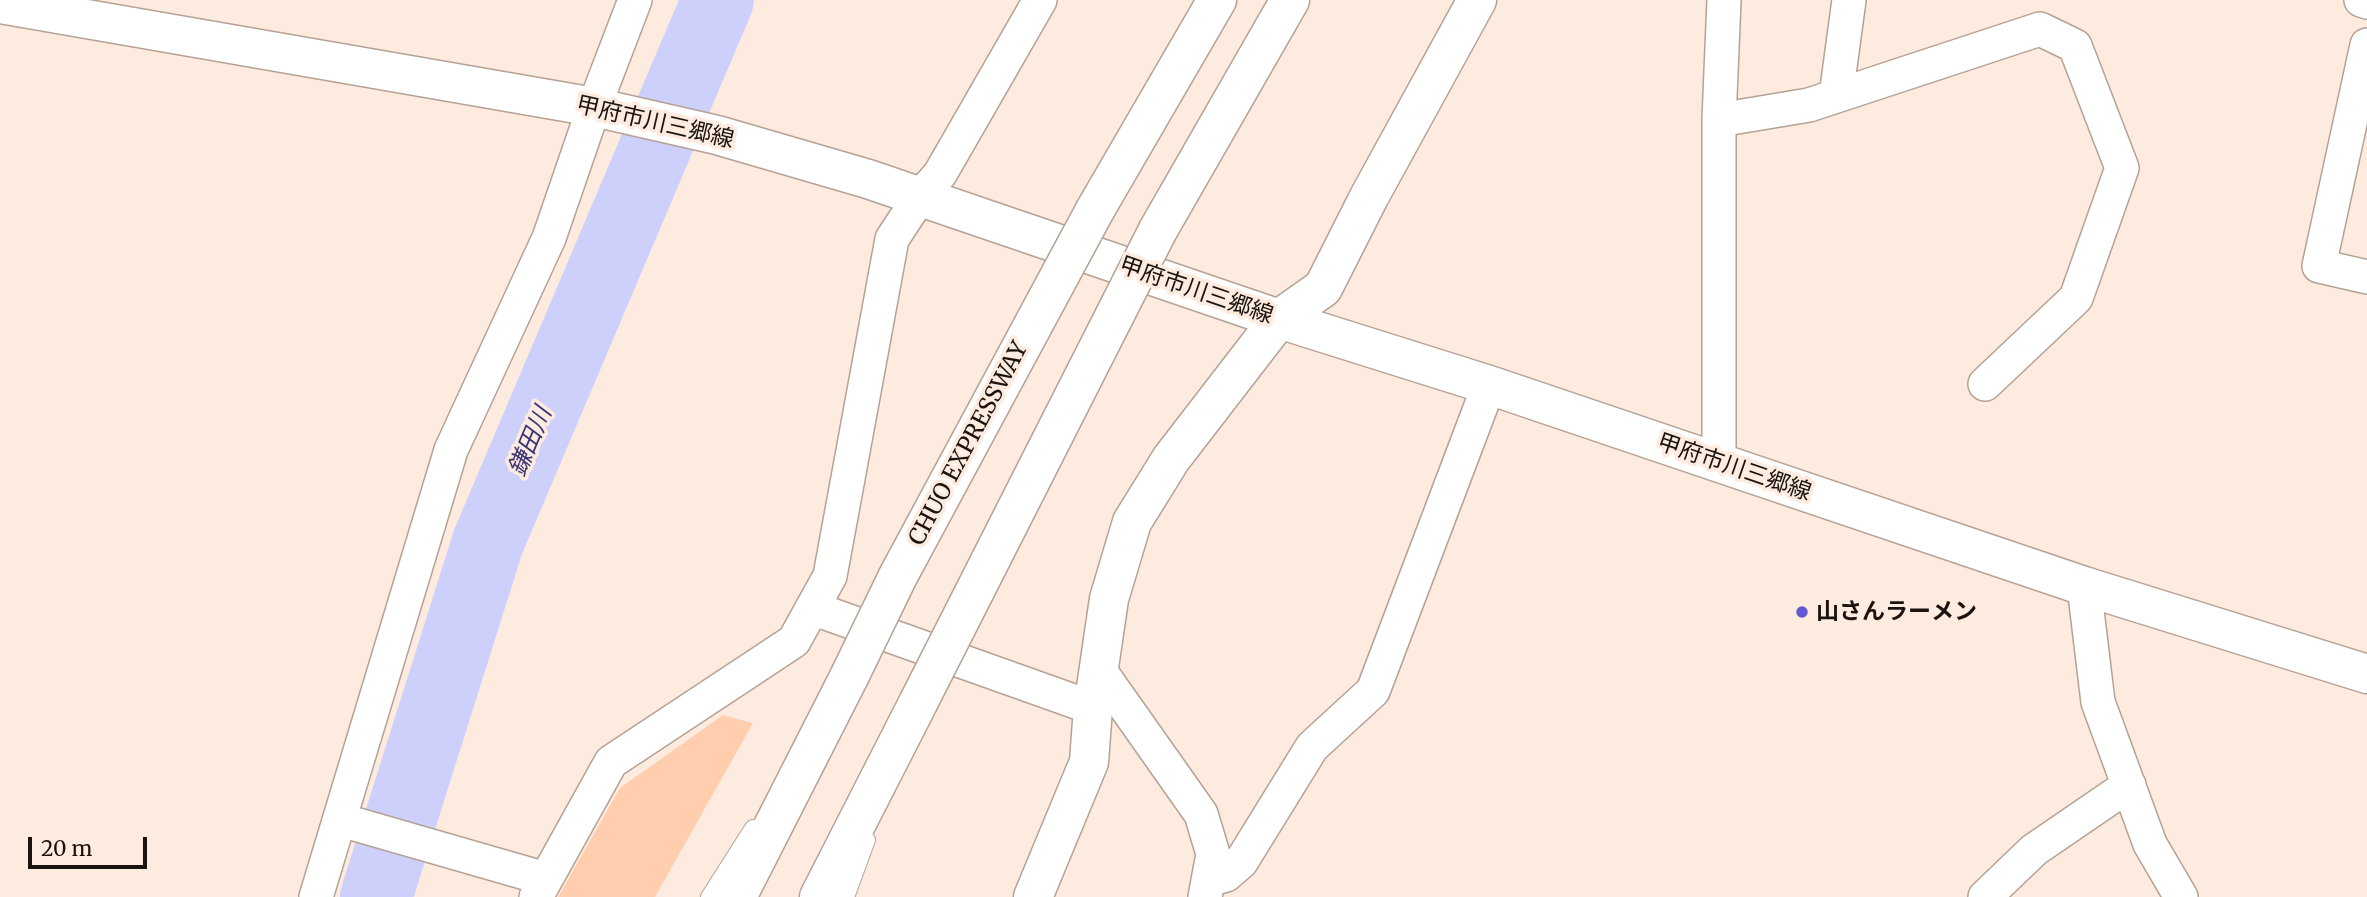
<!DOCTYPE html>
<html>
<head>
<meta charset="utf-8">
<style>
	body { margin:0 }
	#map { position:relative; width:2367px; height:897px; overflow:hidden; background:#fdebe0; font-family:Merriweather,serif }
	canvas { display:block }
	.scale { position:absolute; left:28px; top:837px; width:119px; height:32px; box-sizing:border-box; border:4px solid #1a130e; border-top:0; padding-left:9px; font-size:21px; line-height:24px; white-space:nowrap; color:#1a130e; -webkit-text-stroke:5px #fdebe0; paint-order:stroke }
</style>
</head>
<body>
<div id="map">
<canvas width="2367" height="897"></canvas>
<div class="scale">20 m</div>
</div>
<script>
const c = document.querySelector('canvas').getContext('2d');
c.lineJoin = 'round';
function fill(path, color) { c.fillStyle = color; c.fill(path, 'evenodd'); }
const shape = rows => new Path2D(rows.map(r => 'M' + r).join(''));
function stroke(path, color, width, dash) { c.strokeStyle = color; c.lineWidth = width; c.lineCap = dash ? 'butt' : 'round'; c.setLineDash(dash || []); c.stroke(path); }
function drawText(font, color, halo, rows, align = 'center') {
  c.font = font + ' Merriweather,"Noto Sans JP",serif'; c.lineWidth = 7; c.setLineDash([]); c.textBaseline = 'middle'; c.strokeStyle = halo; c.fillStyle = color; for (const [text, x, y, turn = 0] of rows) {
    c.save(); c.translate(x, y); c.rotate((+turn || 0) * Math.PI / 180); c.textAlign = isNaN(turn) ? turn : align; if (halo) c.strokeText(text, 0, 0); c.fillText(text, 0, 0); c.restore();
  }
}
fill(shape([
	[723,715,753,723,655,897,558,897,620,788]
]), '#ffceae');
stroke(shape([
	[376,897,488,542,718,0]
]), '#cdd0fb', 72);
const lane = shape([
	[709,897,753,828],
	[846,897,867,840]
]);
const street = shape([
	[2361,0,2367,2],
	[2367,45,2319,266,2367,277],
	[1836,96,1849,0],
	[1719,120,1809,105,2040,29,2075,46,2122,168,2076,298,1985,384],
	[1719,462,1719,120,1724,0],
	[2084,586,2098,702,2150,844,2181,897],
	[812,608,1093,708],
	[1098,668,1201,814,1213,854,1205,897],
	[341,820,546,879],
	[1209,880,1226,875,1241,862,1312,747,1373,691,1489,385],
	[316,897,451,450,549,238,594,107,635,0],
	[536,897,611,762,794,641,830,576,892,239,919,198,940,174,1040,0],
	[1985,897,2034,850,2129,785]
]);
const secondary = shape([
	[1033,897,1089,762,1093,708,1109,599,1132,522,1171,459,1279,319,1323,288,1369,197,1477,0]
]);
const primary = shape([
	[0,4,594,107,717,135,868,179,1279,319,1489,385,2084,586,2367,674]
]);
const highway = shape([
	[1095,210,1217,0],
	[1158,230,1290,0],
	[737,897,849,677],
	[819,897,918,703]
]);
stroke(lane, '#b6a294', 18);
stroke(street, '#b6a294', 36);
stroke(secondary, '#b6a294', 41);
stroke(primary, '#b6a294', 41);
stroke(highway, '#b6a294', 41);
stroke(lane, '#fff', 16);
stroke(street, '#fff', 33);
stroke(secondary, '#fff', 38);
stroke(primary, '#fff', 38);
stroke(highway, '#fff', 38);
const highwayBridge = shape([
	[849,677,898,576,1095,210],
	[918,703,1158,230]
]);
stroke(highwayBridge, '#b6a294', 41, []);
stroke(highwayBridge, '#fff', 38);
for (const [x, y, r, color] of [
	[1802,612,7,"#635ad3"]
]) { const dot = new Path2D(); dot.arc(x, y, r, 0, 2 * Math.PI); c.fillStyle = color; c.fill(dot); stroke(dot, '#fdebe0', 2.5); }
drawText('23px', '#1a130e', '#fdebe0', [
	["甲府市川三郷線",655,123,13],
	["甲府市川三郷線",1196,291,19],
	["CHUO EXPRESSWAY",969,444,-62],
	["甲府市川三郷線",1734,468,19]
]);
drawText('bold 23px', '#1a130e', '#fdebe0', [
	["山さんラーメン",1816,612]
], 'left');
drawText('italic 24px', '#373473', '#fdebe0', [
	["鎌田川",531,442,-67]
]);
</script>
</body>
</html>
